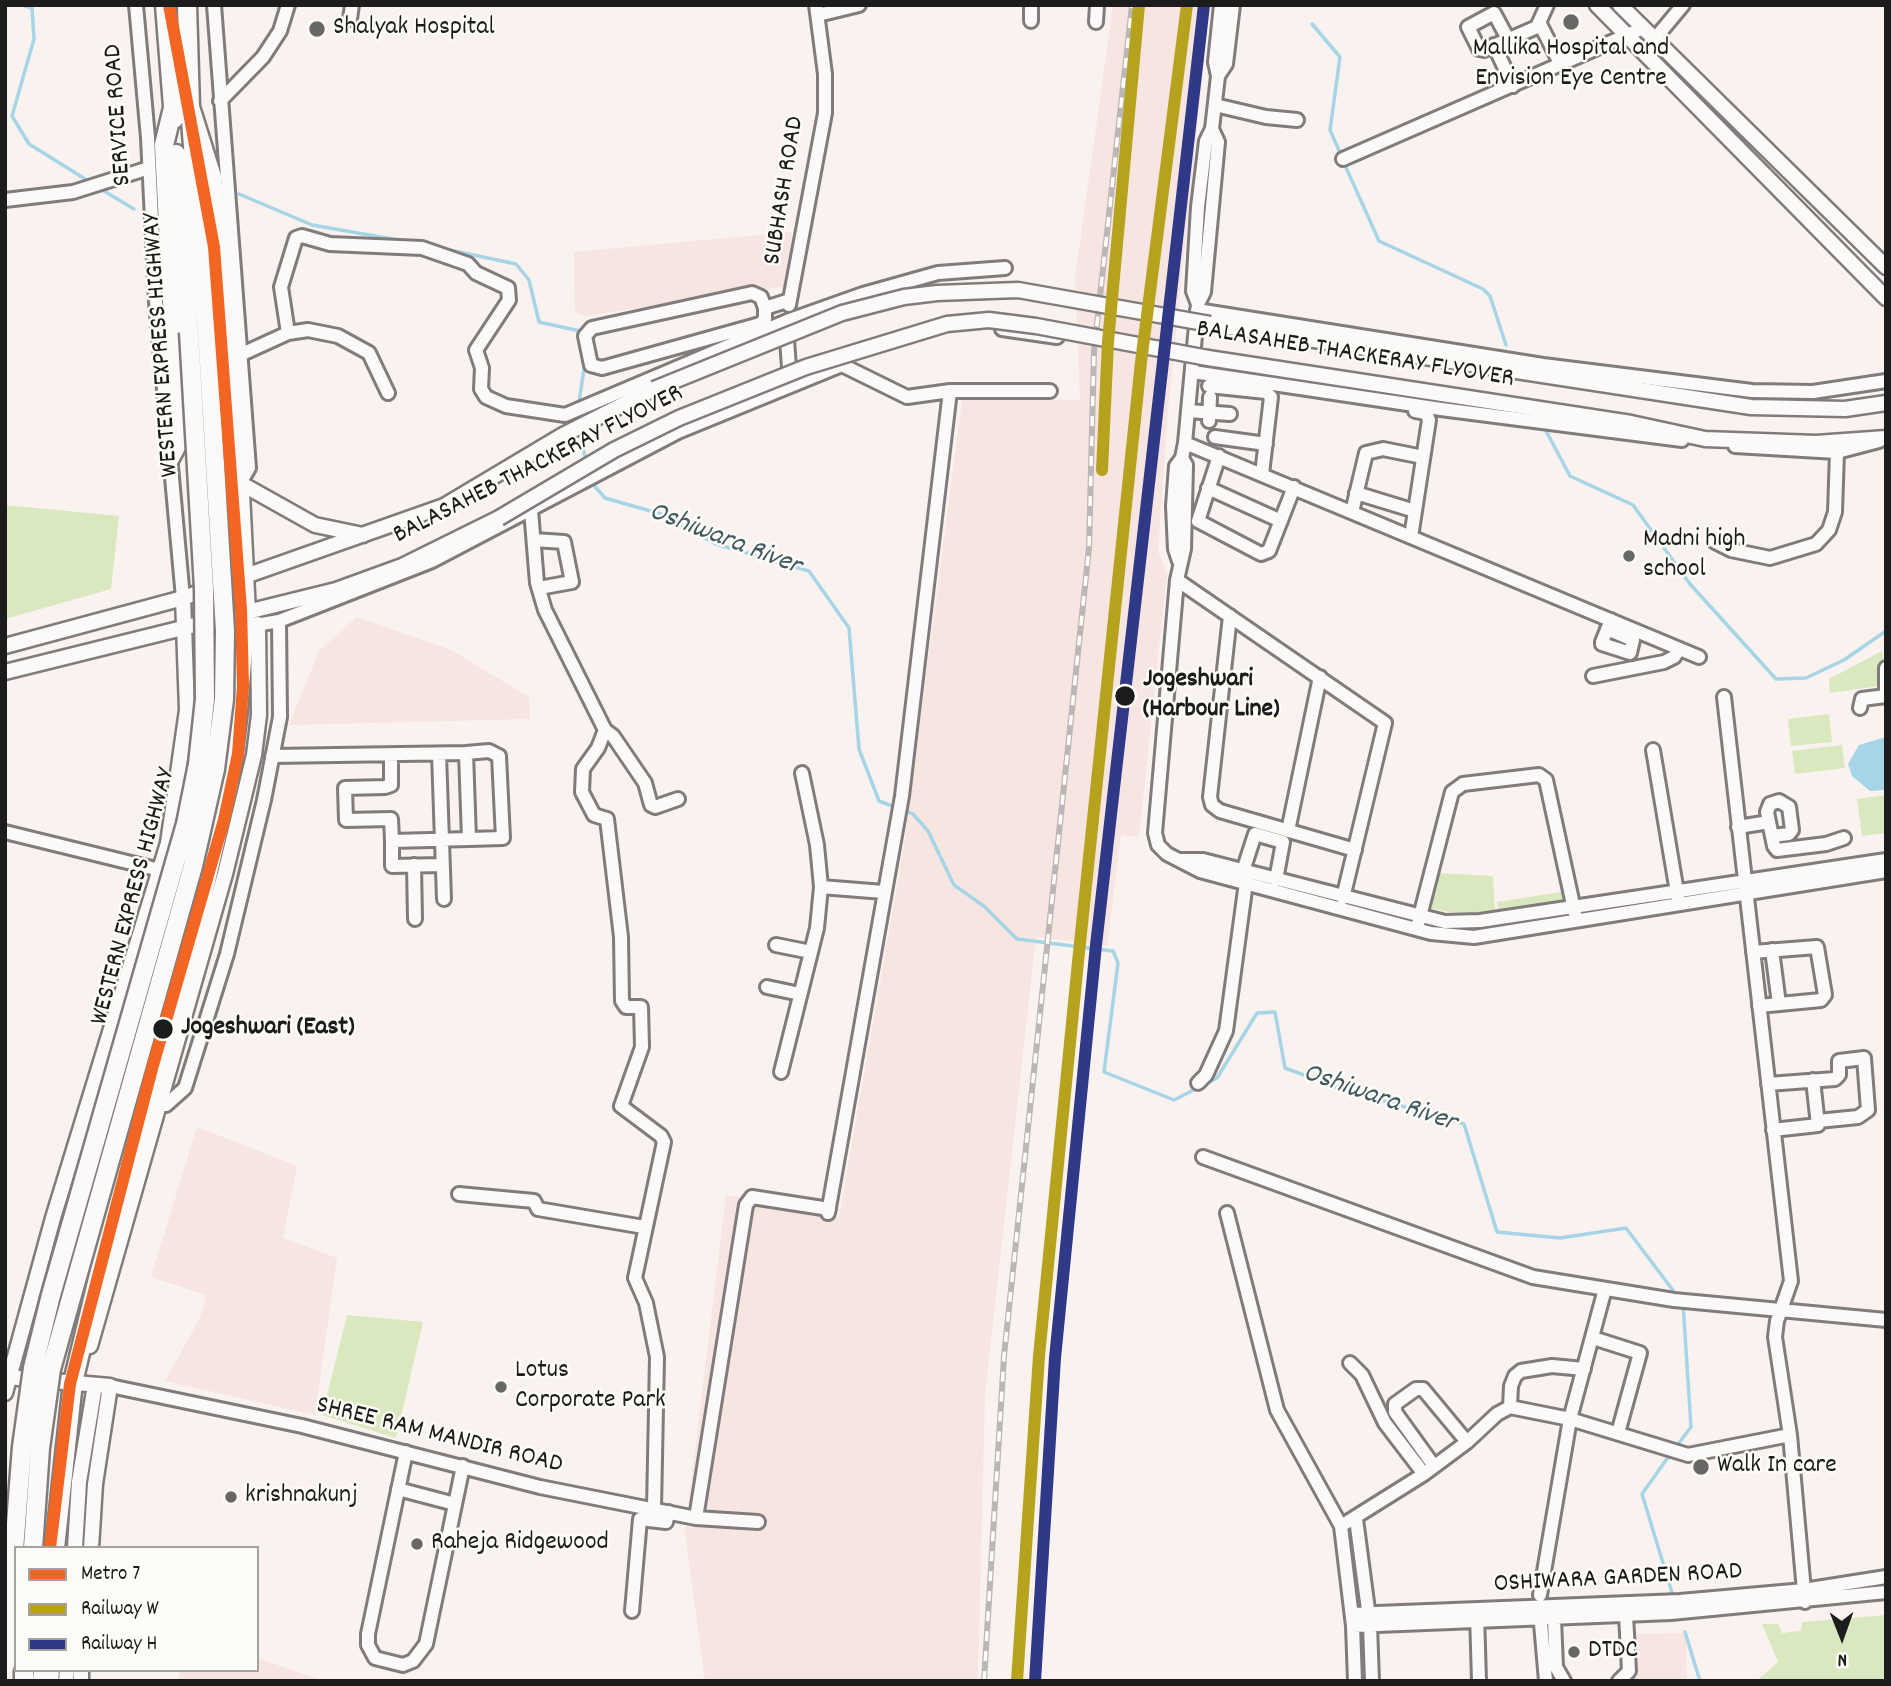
<!DOCTYPE html>
<html>
<head>
<meta charset="utf-8">
<style>
	body { margin:0 }
	#map { position:relative; width:1891px; height:1686px; overflow:hidden; background:#f9f2ef; font-family:Dekko,sans-serif }
	canvas { display:block }
	.frame { position:absolute; inset:0; border:7px solid #1c1c1c; pointer-events:none }
	.legend { position:absolute; left:14px; top:1546px; width:245px; height:126px; box-sizing:border-box; background:#fdfcf7; border:2px solid #a3a29f; margin:0; padding:9px 12px; list-style:none; font-size:21px; color:#1c1c1c }
	.legend li { display:flex; align-items:center; gap:14px; height:35px }
	.legend b { width:35px; border:2px solid #a3a29f }
	.north { position:absolute; left:1807px; top:1602px; width:70px; height:70px; -webkit-text-stroke:5px #fdfcf7; paint-order:stroke; rotate:179deg; font-size:19px; font-weight:700; line-height:28px; text-align:center; color:#1c1c1c }
	.north::after { content:''; display:block; margin:auto; width:24px; height:32px; background:#1c1c1c; clip-path:polygon(50% 0,100% 100%,50% 72%,0 100%) }
</style>
</head>
<body>
<div id="map">
<canvas width="1891" height="1686"></canvas>
<div class="frame"></div>
<ul class="legend">
<li><b style="height:9px;background:#f26522"></b>Metro 7</li>
<li><b style="height:9px;background:#b7a21e"></b>Railway W</li>
<li><b style="height:9px;background:#303888"></b>Railway H</li>
</ul>
<div class="north">N</div>
</div>
<script>
const c = document.querySelector('canvas').getContext('2d');
c.lineJoin = 'round';
function fill(path, color) { c.fillStyle = color; c.fill(path, 'evenodd'); }
const shape = rows => new Path2D(rows.map(r => 'M' + r).join(''));
function stroke(path, color, width, dash) { c.strokeStyle = color; c.lineWidth = width; c.lineCap = dash ? 'butt' : 'round'; c.setLineDash(dash || []); c.stroke(path); }
function drawText(font, color, halo, rows, align = 'center') {
  c.font = font + ' Dekko,sans-serif'; c.lineWidth = 5; c.setLineDash([]); c.textBaseline = 'middle'; c.strokeStyle = halo; c.fillStyle = color; for (const [text, x, y, turn = 0] of rows) {
    c.save(); c.translate(x, y); c.rotate((+turn || 0) * Math.PI / 180); c.textAlign = isNaN(turn) ? turn : align; if (halo) c.strokeText(text, 0, 0); c.fillText(text, 0, 0); c.restore();
  }
}
fill(shape([
	[1113,5,1210,5,1168,410,1158,551,1167,574,1139,837,1121,835,1107,946,1036,937,985,1395,978,1681,705,1681,685,1533,726,1195,839,1217,905,840,962,400,1080,400,1075,278],
	[792,232,786,286,584,316,575,311,574,252],
	[357,617,451,650,529,697,530,719,289,725,319,651],
	[197,1127,297,1166,283,1238,337,1258,315,1415,165,1381,200,1318,206,1295,151,1277],
	[1686,1633,1687,1681,1631,1681,1629,1634],
	[257,1658,325,1681,178,1681,181,1670,257,1670]
]), '#f7e5e1');
fill(shape([
	[5,505,119,516,111,589,5,619],
	[1882,651,1886,685,1830,693,1829,679],
	[1829,714,1832,742,1791,746,1788,719],
	[1842,745,1845,768,1795,774,1792,751],
	[1886,795,1886,833,1862,836,1857,799],
	[1438,873,1493,876,1495,913,1459,914,1430,908],
	[1567,891,1570,911,1501,922,1497,902],
	[347,1315,423,1322,396,1438,322,1415],
	[1886,1615,1886,1681,1756,1681,1778,1662,1762,1624,1778,1624,1782,1633,1801,1631,1802,1622]
]), '#dae8c0');
fill(shape([
	[1886,737,1886,790,1870,791,1852,776,1848,764,1859,745]
]), '#a5d5e6');
stroke(shape([
	[22,5,32,8,34,39,12,116,29,144,90,182],
	[1312,24,1340,57,1330,130,1341,155],
	[1344,163,1379,241,1483,289,1490,296,1506,345],
	[99,188,134,209],
	[239,194,312,225,404,241],
	[436,247,516,264,529,280,539,322,580,331,581,335],
	[579,402,585,362],
	[1545,429,1570,476,1633,505,1690,584,1776,679,1806,678,1844,660,1886,631],
	[580,430,586,464],
	[591,482,605,498,661,514,716,544,809,571,849,628,859,749,879,801,895,807],
	[903,810,913,814,928,831,954,885,985,907,1017,939,1113,951,1118,963,1104,1072,1174,1100,1217,1078,1257,1013,1275,1012,1285,1068,1336,1087,1464,1124,1497,1232,1560,1238,1626,1228,1678,1297],
	[1676,1447,1691,1427,1683,1303],
	[1671,1453,1642,1494,1673,1596],
	[1685,1632,1700,1681]
]), '#a5d5e6', 3.5);
const minor = shape([
	[136,5,148,138,156,302,183,598],
	[214,5,249,468,240,483],
	[1031,5,1031,21],
	[818,15,859,5],
	[350,19,352,5],
	[1096,22,1097,5],
	[1540,24,1561,65],
	[1508,39,1494,13,1468,27,1479,49,1484,50,1537,27,1547,5],
	[1494,45,1513,86],
	[1648,47,1683,5],
	[1218,76,1226,64,1233,5],
	[220,101,263,57,280,31,288,5],
	[1215,105,1266,117,1297,120],
	[1343,159,1641,29],
	[5,200,73,192,149,168],
	[1198,304,1193,291,1198,207,1206,141,1212,129,1218,76,1215,62,1221,5],
	[789,305,825,113,825,74,816,5],
	[765,308,761,297,752,293,592,328,585,336,591,365,602,368,760,324,765,319,765,308,790,300],
	[1197,310,1543,365,1752,391,1813,392,1886,381],
	[786,326,790,381],
	[1002,329,1057,337],
	[288,333,281,287,296,238,302,236,330,244,422,248,468,264,476,273,508,288,509,300,476,350,482,368,481,389,486,397,506,406,565,415,787,321,863,294,938,273,1005,268],
	[242,354,288,333,308,330,338,336,369,353,388,393],
	[1193,372,1441,409,1682,440],
	[1209,386,1266,392,1271,397,1262,474],
	[950,391,1050,391],
	[1188,411,1230,414],
	[1209,421,1210,397],
	[1215,437,1266,444],
	[1185,443,1699,657],
	[1735,446,1837,452,1879,441],
	[1219,456,1198,521,1261,554,1269,551,1294,487],
	[1182,458,1186,465,1184,549,1177,580,1155,833,1158,845,1167,854,1200,871,1431,933,1474,937,1886,871],
	[1208,488,1281,521],
	[1356,493,1415,511],
	[531,510,537,583,545,610,605,730,598,748,583,769,582,792,594,815,607,819,621,937,622,1001,626,1007,641,1007,642,1047,621,1106,661,1136,664,1142,635,1278,646,1303,657,1357,654,1509],
	[1352,512,1366,453,1383,449,1423,457],
	[1411,537,1429,420,1426,413,1415,411],
	[534,540,564,542,572,582,539,588],
	[1715,542,1731,550,1770,558,1816,544,1829,530,1835,512,1837,452],
	[1179,561,1175,549,1173,506,1176,466,1182,458,1185,443,1198,304,1204,292,1218,142,1212,129],
	[1177,580,1385,723,1343,898],
	[1230,616,1210,797,1212,805,1220,811,1355,850],
	[279,621,432,561,678,432,842,365,907,397,950,391,902,796,828,1213],
	[1607,629,1633,640,1630,653,1602,644,1602,642,1611,620],
	[1886,668,1886,693],
	[1593,676,1664,662,1674,657,1679,649],
	[1724,697,1791,1281,1777,1321,1775,1337,1790,1435,1805,1602],
	[1860,708,1862,699,1886,696],
	[605,730,613,736,645,783,651,805,655,807,678,799],
	[1653,750,1678,898],
	[466,753,489,751,499,756,503,838,469,839],
	[439,754,444,899],
	[272,756,466,753,469,839,392,841,391,819,346,820,345,788,385,787,391,785,391,755],
	[802,773,817,845,821,887,884,892],
	[1738,827,1769,822],
	[1288,831,1320,677],
	[5,832,168,872],
	[1772,836,1789,834,1792,830,1789,807,1779,801,1770,804,1767,812,1769,822,1774,846,1777,850,1826,844,1844,838],
	[392,841,392,866,442,865],
	[1181,860,1203,860,1445,922,1480,921,1886,860],
	[414,865,415,919],
	[1243,871,1255,834,1283,842,1276,880],
	[1418,924,1452,792,1463,784,1539,775,1546,780,1575,914],
	[776,945,811,952],
	[1772,950,1779,1004],
	[1753,952,1817,947,1825,995,1821,1000,1759,1006],
	[767,987,800,994],
	[781,1072,817,928,821,887],
	[1198,1083,1206,1075,1226,1031,1247,875],
	[1768,1084,1835,1079,1839,1075,1839,1061,1864,1058,1868,1110,1858,1117,1818,1121],
	[152,1105,166,1105,185,1088,227,954,264,800,280,717,279,621,250,626],
	[1773,1130,1818,1125,1813,1080],
	[1203,1157,1533,1277,1674,1300,1886,1320],
	[459,1194,534,1201,538,1209,644,1227],
	[1227,1213,1277,1410,1341,1526,1353,1626,1355,1681],
	[1593,1338,1640,1353,1618,1433],
	[1350,1363,1362,1375,1385,1423,1424,1474],
	[110,1386,302,1426,540,1487,696,1518,758,1522],
	[1510,1407,1511,1386,1515,1376,1521,1371,1552,1366,1584,1369],
	[406,1452,368,1634,368,1645,375,1658,403,1665,413,1661,426,1644,463,1466],
	[1434,1466,1395,1412,1395,1404,1416,1389,1423,1389,1467,1442],
	[398,1489,455,1504],
	[696,1518,746,1205,752,1197,829,1209],
	[1356,1519,1370,1625,1372,1681],
	[1341,1526,1424,1474,1467,1442,1497,1414,1510,1407,1570,1419,1688,1455,1790,1435],
	[1540,1595,1570,1419,1605,1289],
	[632,1611,640,1519,666,1522,669,1512],
	[1540,1612,1546,1681],
	[1352,1614,1680,1601,1804,1590,1886,1577],
	[1477,1614,1479,1681],
	[1554,1619,1556,1667,1564,1681],
	[1353,1626,1671,1613,1886,1592],
	[1619,1681,1629,1671,1626,1615]
]);
const major = shape([
	[1597,5,1886,298],
	[1620,5,1886,267],
	[1210,324,1751,407,1845,409,1886,403],
	[1208,358,1631,423,1705,439,1816,443,1886,438],
	[240,483,315,525,363,535],
	[5,646,183,598,444,506,563,435,654,389],
	[5,672,336,590,402,566,499,518],
	[90,1346,225,874,254,755,259,715,258,624],
	[7,1377,110,1386,95,1484,91,1548],
	[5,1393,53,1218,168,843,187,710,183,598],
	[75,1548,79,1482,95,1385],
	[51,1681,52,1670],
	[66,1681,67,1670],
	[81,1681,81,1670]
]);
const highway = shape([
	[165,5,174,119],
	[187,5,190,107,207,330],
	[176,154,189,332],
	[170,458,179,441,164,145,173,108],
	[55,1548,73,1382,105,1249,194,933,229,782,238,710,246,613,238,453,212,177,190,107],
	[24,1681,24,1670],
	[42,1681,43,1670]
]);
stroke(minor, '#7f7c7b', 18);
stroke(major, '#7f7c7b', 19);
stroke(highway, '#7f7c7b', 23);
stroke(minor, '#fbfaf8', 12);
stroke(major, '#fbfaf8', 14);
stroke(highway, '#fbfaf8', 18);
const rail = shape([
	[984,1681,1004,1356,1089,548,1094,351,1132,5]
]);
stroke(rail, '#bab7b6', 6);
stroke(rail, '#fdfcf7', 3.5, [10]);
const majorBridge = shape([
	[654,389,842,313,904,297,937,293,1018,290,1210,324],
	[499,518,614,450,679,418,806,367,947,324,989,320,1036,326,1208,358]
]);
const highwayBridge = shape([
	[33,1548,40,1448,51,1369,193,866,215,769,224,699,225,631,207,330],
	[5,1665,22,1447,33,1368,51,1295,186,824,198,764,205,699,204,588,189,332]
]);
stroke(majorBridge, '#7f7c7b', 19, []);
stroke(highwayBridge, '#7f7c7b', 23, []);
stroke(majorBridge, '#fbfaf8', 14);
stroke(highwayBridge, '#fbfaf8', 18);
stroke(shape([
	[1102,470,1108,342,1139,5],
	[1017,1681,1039,1356,1078,962,1141,362,1187,5]
]), '#b7a21e', 12);
stroke(shape([
	[1035,1681,1055,1358,1096,945,1204,5]
]), '#303888', 12);
stroke(shape([
	[50,1548,70,1384,153,1065,224,820,238,754,243,686,241,609,214,247,169,5]
]), '#f26522', 12);
for (const [x, y, r, color] of [
	[1571,22,9,"#696766"],
	[317,29,9,"#696766"],
	[1629,556,7,"#696766"],
	[1125,696,11,"#1c1c1c"],
	[163,1029,11,"#1c1c1c"],
	[501,1387,7,"#696766"],
	[1701,1467,9,"#696766"],
	[231,1497,7,"#696766"],
	[417,1544,7,"#696766"],
	[1574,1652,7,"#696766"]
]) { const dot = new Path2D(); dot.arc(x, y, r, 0, 2 * Math.PI); c.fillStyle = color; c.fill(dot); stroke(dot, '#fdfcf7', 2.5); }
drawText('26px', '#1c1c1c', '#fdfcf7', [
	["Shalyak Hospital",333,29],
	["Mallika Hospital and",1571,50,"center"],
	["Envision Eye Centre",1571,80,"center"],
	["Madni high",1643,541],
	["school",1643,571],
	["Lotus",515,1372],
	["Corporate Park",515,1402],
	["Walk In care",1717,1467],
	["krishnakunj",245,1497],
	["Raheja Ridgewood",431,1544],
	["DTDC",1588,1652]
], 'left');
drawText('26px', '#1c1c1c', '#fdfcf7', [
	["SERVICE ROAD",120,115,-94],
	["SUBHASH ROAD",786,191,-81],
	["WESTERN EXPRESS HIGHWAY",163,345,-94],
	["BALASAHEB THACKERAY FLYOVER",1355,356,9],
	["BALASAHEB THACKERAY FLYOVER",539,466,-27],
	["WESTERN EXPRESS HIGHWAY",135,897,-75],
	["SHREE RAM MANDIR ROAD",439,1437,14],
	["OSHIWARA GARDEN ROAD",1618,1580,-3]
]);
drawText('bold 26px', '#1c1c1c', '#fdfcf7', [
	["Jogeshwari",1143,681],
	["(Harbour Line)",1143,711],
	["Jogeshwari (East)",181,1029]
], 'left');
drawText('italic 28px', '#3f5961', '#fdfcf7', [
	["Oshiwara River",724,541,21],
	["Oshiwara River",1379,1100,19]
]);
</script>
</body>
</html>
